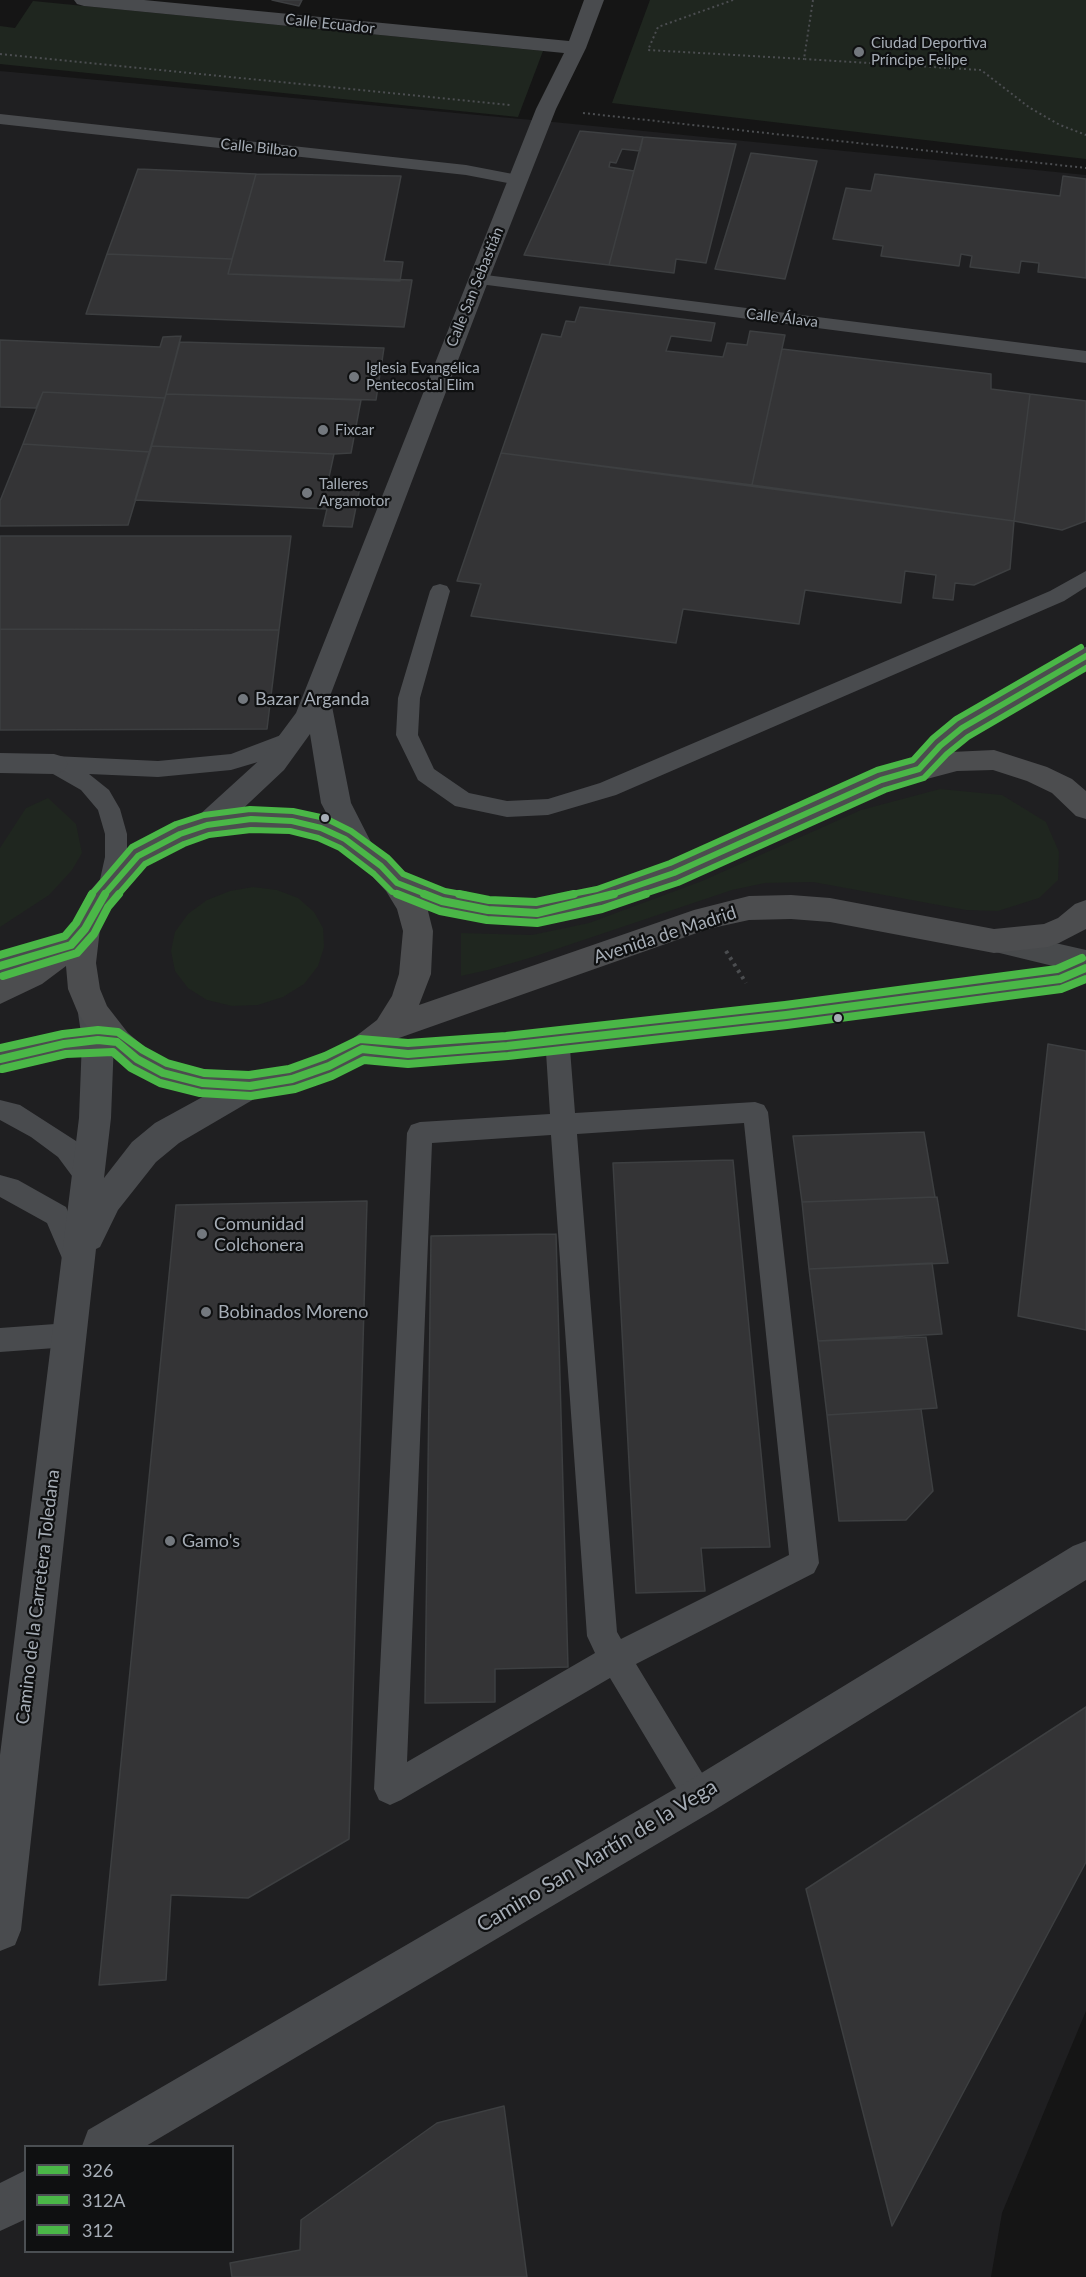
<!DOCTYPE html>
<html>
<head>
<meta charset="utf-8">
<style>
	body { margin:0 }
	#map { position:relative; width:1086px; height:2277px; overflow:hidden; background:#151515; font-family:Lato,sans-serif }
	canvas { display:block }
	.legend { position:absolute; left:24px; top:2145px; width:210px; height:108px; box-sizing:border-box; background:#0f1011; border:2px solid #4b4f53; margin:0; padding:8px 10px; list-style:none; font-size:18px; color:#a6adb6 }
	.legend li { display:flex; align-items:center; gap:12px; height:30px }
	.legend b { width:30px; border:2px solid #4b4f53 }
</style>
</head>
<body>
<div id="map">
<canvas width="1086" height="2277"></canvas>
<ul class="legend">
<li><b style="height:8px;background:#4ab747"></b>326</li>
<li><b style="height:8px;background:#4ab747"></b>312A</li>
<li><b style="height:8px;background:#4ab747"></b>312</li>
</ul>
</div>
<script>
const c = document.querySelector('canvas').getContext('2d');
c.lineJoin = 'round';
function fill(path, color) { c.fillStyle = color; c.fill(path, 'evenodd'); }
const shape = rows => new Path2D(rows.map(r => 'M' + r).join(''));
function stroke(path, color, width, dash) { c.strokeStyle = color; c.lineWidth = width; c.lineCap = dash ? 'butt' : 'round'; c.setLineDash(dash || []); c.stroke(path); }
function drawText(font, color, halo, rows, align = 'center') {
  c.font = font + ' Lato,sans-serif'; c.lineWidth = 4.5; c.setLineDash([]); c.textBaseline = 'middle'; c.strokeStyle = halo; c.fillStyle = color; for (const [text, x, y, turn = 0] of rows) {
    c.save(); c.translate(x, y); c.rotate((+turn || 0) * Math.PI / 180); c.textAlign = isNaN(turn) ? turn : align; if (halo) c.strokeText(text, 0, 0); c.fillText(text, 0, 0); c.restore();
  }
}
fill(shape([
	[0,71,543,121,1086,175,1086,2011,1002,2213,991,2277,0,2277],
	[26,2146,232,2146,232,2252,26,2252]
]), '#1f1f21');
fill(shape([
	[650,0,1086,0,1086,159,612,103],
	[33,1,543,51,518,117,0,64,0,26,15,28],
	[940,789,1002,795,1046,822,1059,852,1058,880,1039,898,998,911,966,910,813,882,765,883,732,890,533,957,488,970,461,976,461,933,532,935,589,923,702,881,861,810],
	[48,798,76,824,82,853,72,870,49,895,0,927,0,848,26,808],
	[253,887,277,890,298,898,314,912,323,928,324,947,318,966,304,984,283,997,258,1005,232,1006,207,1000,188,988,175,971,171,951,175,932,188,914,207,900,230,891]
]), '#1f261f');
const building = shape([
	[272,0,302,0,299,6,272,0],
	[580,131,643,137,640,151,622,149,616,163,610,162,609,167,634,171,609,265,524,255,580,131],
	[643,137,736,144,706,263,676,259,674,273,609,265,643,137],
	[751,153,817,161,785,279,715,269,751,153],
	[138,169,256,174,232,259,107,254,138,169],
	[256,174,401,176,384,261,403,262,400,281,228,274,256,174],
	[875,174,1060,196,1063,176,1086,179,1086,278,1038,272,1039,263,1021,261,1019,273,970,267,972,256,961,254,959,266,881,256,883,246,833,239,846,188,871,191,875,174],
	[107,254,232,259,228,274,412,280,404,327,86,314,107,254],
	[580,307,715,323,711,341,671,336,666,351,723,357,727,343,747,345,750,331,785,335,752,485,501,453,542,334,561,337,566,321,575,322,580,307],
	[181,336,165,398,43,392,36,408,0,407,0,340,160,347,163,337,181,336],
	[180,342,384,348,376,400,166,394,180,342],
	[782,349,991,374,991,389,1030,394,1014,521,752,485,782,349],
	[43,392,165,398,150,452,23,444,43,392],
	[166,394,361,400,351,453,334,454,151,446,166,394],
	[1030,394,1086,401,1086,521,1062,530,1014,521,1030,394],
	[23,444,150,452,128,525,0,526,0,501,23,444],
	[151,446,334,454,327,486,360,487,352,527,323,526,327,509,135,500,151,446],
	[501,453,1014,521,1010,569,974,585,955,583,953,600,933,598,936,575,905,571,901,603,805,590,799,624,683,609,676,643,471,616,481,584,457,581,501,453],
	[0,536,291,536,279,630,0,629,0,536],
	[0,629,279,630,267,729,0,730,0,629],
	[1048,1044,1086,1051,1086,1330,1018,1316,1048,1044],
	[924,1132,935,1197,802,1202,793,1136,924,1132],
	[733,1160,770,1547,701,1548,705,1591,636,1593,613,1163,733,1160],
	[937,1197,948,1263,809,1269,802,1202,937,1197],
	[367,1201,349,1839,248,1898,171,1895,166,1980,99,1985,176,1205,367,1201],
	[556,1234,568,1667,495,1669,495,1702,425,1703,431,1236,556,1234],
	[932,1263,942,1334,818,1341,809,1269,932,1263],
	[926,1337,937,1408,827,1415,818,1341,926,1337],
	[921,1409,933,1491,906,1520,839,1521,827,1415,921,1409],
	[1086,1707,1086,1862,892,2226,806,1889,1086,1707],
	[504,2106,527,2277,232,2277,230,2263,300,2250,301,2220,437,2123,504,2106]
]);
fill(building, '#343436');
stroke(building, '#3d3f41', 1.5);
stroke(shape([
	[733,0,658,27,648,50,804,59],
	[813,0,804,59,981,70,1030,108,1060,125,1086,135],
	[0,54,510,105],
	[583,113,1086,168]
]), '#4b4d50', 2, [2, 3]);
stroke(shape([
	[726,951,746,983]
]), '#4b4d50', 4, [3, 4.5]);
fill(shape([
	[0,114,466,165,518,175,526,180,518,185,466,175,0,124,0,114],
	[478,274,1086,351,1086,363,472,283,469,279,472,275,478,274],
	[1086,571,1086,587,1064,601,616,795,548,815,507,817,455,806,418,780,396,735,398,698,430,591,433,586,440,584,447,586,450,591,420,698,418,735,434,769,469,793,507,801,548,799,600,783,1050,591,1086,571],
	[289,732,297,734,300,740,297,746,268,759,231,770,158,777,89,774,109,790,120,809,127,834,127,857,123,884,119,890,111,893,103,890,99,884,105,857,105,834,98,810,81,790,46,770,43,764,46,758,54,756,158,761,231,754,289,732],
	[65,938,73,940,77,947,73,954,0,975,0,957,65,938],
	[1086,959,1086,978,1060,989,786,1025,570,1049,575,1113,755,1102,764,1105,768,1112,819,1563,814,1573,636,1664,710,1786,715,1797,710,1808,699,1813,688,1808,610,1678,401,1800,390,1805,379,1800,374,1789,407,1133,411,1125,420,1122,550,1114,546,1052,408,1064,353,1056,350,1049,353,1042,362,1039,408,1044,507,1036,786,1005,1057,970,1086,959],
	[744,1123,789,1555,621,1639,617,1632,577,1134,744,1123],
	[551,1135,587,1636,595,1653,407,1762,432,1143,551,1135],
	[0,1100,20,1105,76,1141,100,1176,96,1184,87,1187,78,1184,58,1157,31,1137,0,1120,0,1100],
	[0,1175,18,1180,66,1207,90,1264,86,1272,77,1276,68,1272,47,1223,0,1197,0,1175],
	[69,1323,79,1326,83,1335,79,1344,69,1347,0,1352,0,1328,69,1323]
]), '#494b4e');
fill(shape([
	[74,0,144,0,569,41,584,0,604,0,586,48,556,109,489,279,330,696,351,803,375,850,370,858,360,861,350,858,321,803,310,734,284,770,217,833,207,836,197,833,192,825,197,817,264,756,296,713,536,109,564,53,84,6,77,4,74,0],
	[0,753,54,754,64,757,68,764,64,771,54,774,0,773,0,753],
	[94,1000,105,1004,110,1013,114,1040,111,1118,104,1178,132,1142,155,1123,239,1077,250,1073,261,1077,266,1086,261,1095,179,1143,156,1162,118,1210,100,1247,96,1249,21,1930,15,1945,0,1951,0,1755,79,1118,82,1040,78,1013,83,1004,94,1000],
	[1086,1541,1086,1580,713,1811,146,2146,82,2146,88,2130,685,1783,1073,1546,1086,1541],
	[26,2170,26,2219,0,2231,0,2183,26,2170]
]), '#494b4e');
fill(shape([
	[994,929,1086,950,1086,974,983,949,979,941,983,933,994,929]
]), '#484a4c');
fill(shape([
	[1086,647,1086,668,972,735,951,752,994,750,1047,767,1072,779,1086,791,1086,819,1076,816,1052,793,1027,781,993,770,957,771,889,789,685,881,600,911,537,925,488,922,427,907,433,931,431,974,419,1005,694,910,749,896,791,895,830,898,994,929,1044,924,1058,918,1075,904,1086,900,1086,929,1059,943,1048,947,994,953,830,922,791,919,749,920,708,929,399,1038,373,1058,340,1075,292,1092,250,1099,202,1096,152,1082,126,1068,109,1054,98,1053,64,1057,0,1072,0,1046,64,1031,88,1028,78,1013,68,989,66,966,42,984,0,1004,0,977,20,966,60,937,74,921,88,893,128,848,170,826,207,814,251,808,292,810,331,820,355,831,392,858,408,875,446,890,488,898,537,901,597,888,663,865,871,773,908,763,930,739,952,721,1076,649,1086,647],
	[251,830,292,832,314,837,335,847,370,874,386,891,397,909,403,931,399,974,392,996,377,1020,351,1040,318,1057,291,1066,250,1073,202,1070,171,1062,148,1050,128,1033,107,1006,100,989,96,963,100,929,111,908,148,864,190,842,208,836,251,830]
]), '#4c4d4f');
stroke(shape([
	[104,895,138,856,180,834,207,825,251,819,292,821,321,828,345,839,381,866,397,883,428,895],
	[610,895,674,873,881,780,919,769,940,746,962,728,1086,656]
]), '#4ab747', 6);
stroke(shape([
	[424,894,442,901,488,910,537,913,614,894],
	[0,966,71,945,85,929,105,894],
	[0,1059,64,1044,98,1040,117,1042,137,1059,163,1073,202,1083,250,1086,292,1079,329,1066,362,1049,408,1054,507,1046,786,1015,1060,979,1086,968]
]), '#4ab747', 8);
stroke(shape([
	[118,895,145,864,184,844,209,835,251,830,290,831,318,838,340,848,374,874,392,892,401,895],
	[642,895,678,883,885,790,924,778,947,754,968,737,1086,668]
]), '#4ab747', 6);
stroke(shape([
	[397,894,440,911,487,920,537,923,602,909,646,894],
	[3,976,77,953,94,934,108,907,119,894],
	[2,1069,66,1054,113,1052,131,1068,160,1083,200,1093,251,1096,295,1089,332,1076,364,1060,408,1064,508,1056,787,1025,1061,989,1086,979]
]), '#4ab747', 8);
stroke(shape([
	[91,895,132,847,176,824,204,815,250,809,293,811,325,818,351,831,388,858,403,874,445,891,467,895],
	[567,895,597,889,670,863,877,770,913,760,933,738,956,719,1081,647]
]), '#4ab747', 6);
stroke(shape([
	[459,894,489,900,536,902,574,894],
	[0,955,65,936,76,923,92,894],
	[0,1048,63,1034,98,1030,118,1032,143,1050,167,1063,204,1073,249,1075,289,1069,325,1056,360,1039,408,1043,506,1036,785,1005,1057,969,1082,958]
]), '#4ab747', 8);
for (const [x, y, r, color] of [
	[859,52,6,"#73787e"],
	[354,377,6,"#73787e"],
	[323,430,6,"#73787e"],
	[307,493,6,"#73787e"],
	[243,699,6,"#73787e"],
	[325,818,5,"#a6adb6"],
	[838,1018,5,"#a6adb6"],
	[202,1234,6,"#73787e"],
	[206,1312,6,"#73787e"],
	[170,1541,6,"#73787e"]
]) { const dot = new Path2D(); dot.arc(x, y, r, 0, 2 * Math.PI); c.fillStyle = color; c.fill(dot); stroke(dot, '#0f1011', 2); }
drawText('15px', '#a6adb6', '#0f1011', [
	["Calle Ecuador",330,24,6],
	["Calle Bilbao",259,148,6],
	["Calle San Sebastián",475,287,-68],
	["Calle Álava",782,318,7]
]);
drawText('15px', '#a6adb6', '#0f1011', [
	["Ciudad Deportiva",871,43],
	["Príncipe Felipe",871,60],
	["Iglesia Evangélica",366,368],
	["Pentecostal Elim",366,385],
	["Fixcar",335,430],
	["Talleres",319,484],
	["Argamotor",319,501]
], 'left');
drawText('18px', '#a6adb6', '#0f1011', [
	["Bazar Arganda",255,699],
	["Comunidad",214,1224],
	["Colchonera",214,1245],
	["Bobinados Moreno",218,1312],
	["Gamo's",182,1541]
], 'left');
drawText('18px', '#a6adb6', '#0f1011', [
	["Avenida de Madrid",665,935,-18],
	["Camino de la Carretera Toledana",38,1597,-83]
]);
drawText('21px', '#a6adb6', '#0f1011', [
	["Camino San Martín de la Vega",597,1856,-31]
]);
</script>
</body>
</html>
